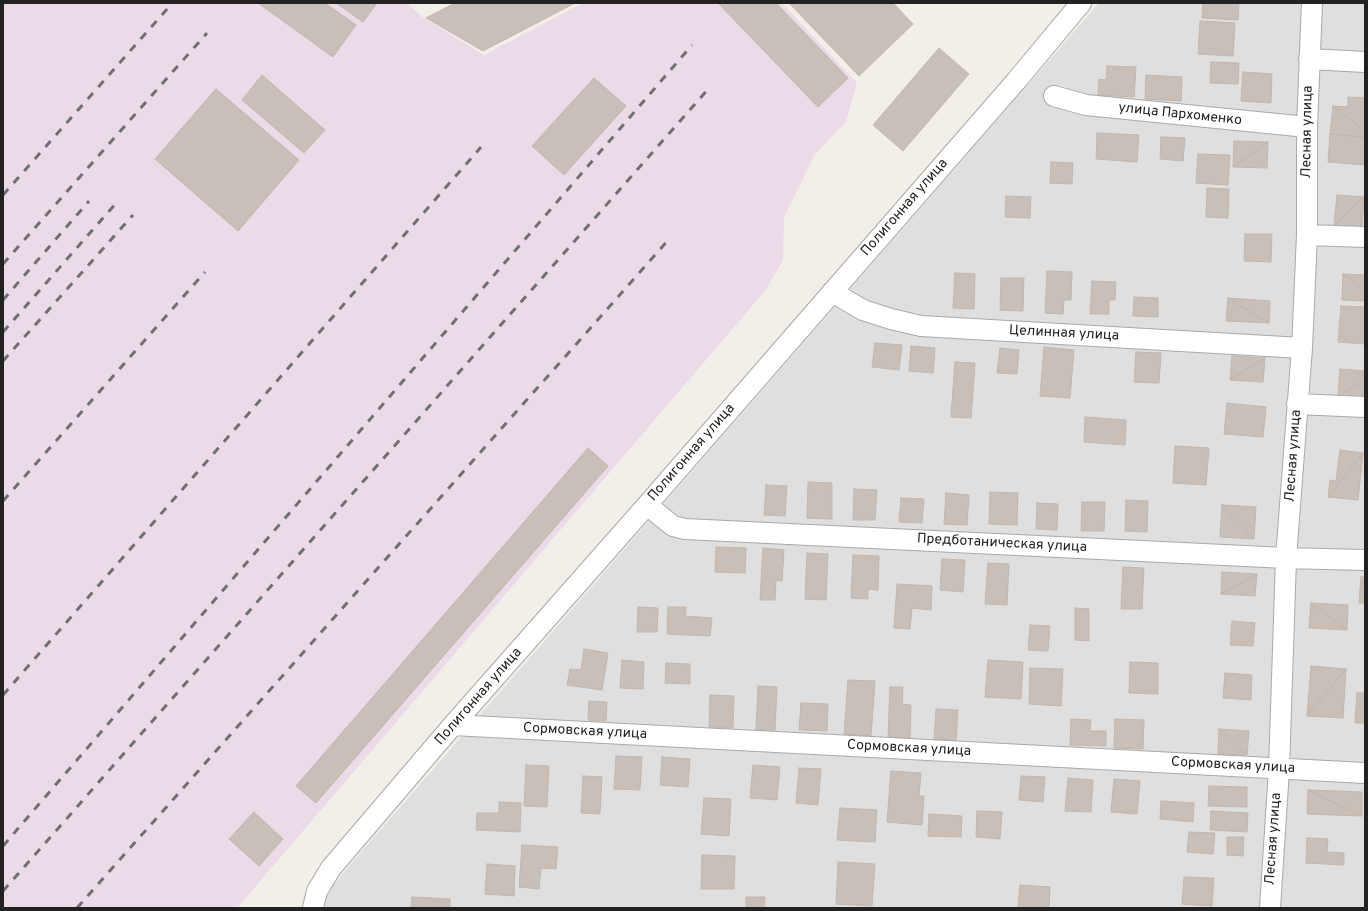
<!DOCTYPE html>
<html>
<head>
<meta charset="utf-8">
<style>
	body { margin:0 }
	#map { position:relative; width:1368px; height:911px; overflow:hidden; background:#f2efe9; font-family:Overpass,sans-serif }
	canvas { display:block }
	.frame { position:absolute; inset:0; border:4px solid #222; pointer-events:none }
</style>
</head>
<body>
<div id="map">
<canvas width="1368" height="911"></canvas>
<div class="frame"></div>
</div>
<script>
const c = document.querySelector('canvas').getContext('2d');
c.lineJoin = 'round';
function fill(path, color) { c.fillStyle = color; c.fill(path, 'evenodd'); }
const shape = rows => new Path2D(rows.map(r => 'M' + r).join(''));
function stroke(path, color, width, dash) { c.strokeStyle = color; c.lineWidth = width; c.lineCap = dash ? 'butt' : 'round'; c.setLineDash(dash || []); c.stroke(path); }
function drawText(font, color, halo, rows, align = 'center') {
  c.font = font + ' Overpass,sans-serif'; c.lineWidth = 3; c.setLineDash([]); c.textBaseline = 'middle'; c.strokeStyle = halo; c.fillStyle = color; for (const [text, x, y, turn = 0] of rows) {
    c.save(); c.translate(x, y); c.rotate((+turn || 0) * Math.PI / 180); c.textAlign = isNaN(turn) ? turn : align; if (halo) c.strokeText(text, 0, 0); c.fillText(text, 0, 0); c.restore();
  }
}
fill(shape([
	[1099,3,1365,3,1365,908,306,908,329,889]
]), '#e0dfdf');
fill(shape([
	[3,3,407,3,421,16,484,55,583,3,782,3,857,83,846,122,815,154,784,217,783,260,765,291,237,908,3,908]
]), '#ebdbe8');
const building = shape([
	[258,3,325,3,356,25,333,57,258,3],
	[336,3,377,3,363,22,336,3],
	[455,3,575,3,483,51,426,18,455,3],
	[718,3,776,3,848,78,818,107,718,3],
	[789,3,893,3,913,24,859,76,789,3],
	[1203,3,1239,3,1238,20,1202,18,1203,3],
	[1200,21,1235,23,1233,56,1198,54,1200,21],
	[939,48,969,74,903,151,873,125,939,48],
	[1211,62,1239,63,1238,84,1210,83,1211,62],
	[1107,66,1136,67,1134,97,1098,95,1099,79,1106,80,1107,66],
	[1243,72,1272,74,1271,103,1241,101,1243,72],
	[262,75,325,130,304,153,242,100,262,75],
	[1146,75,1182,77,1181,101,1145,99,1146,75],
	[594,78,626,106,564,175,532,146,594,78],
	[216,89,299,160,238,231,155,159,216,89],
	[1348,97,1365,98,1365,131,1333,106,1348,107,1348,97],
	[1333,106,1365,131,1365,137,1330,134,1333,106],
	[1097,133,1139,135,1137,162,1096,159,1097,133],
	[1330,134,1365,137,1365,165,1328,162,1330,134],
	[1161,137,1185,138,1183,161,1160,159,1161,137],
	[1234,141,1268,142,1233,167,1234,141],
	[1268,142,1267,168,1233,167,1268,142],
	[1198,154,1230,155,1228,185,1196,183,1198,154],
	[1051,162,1073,163,1072,184,1050,183,1051,162],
	[1207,188,1229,189,1228,218,1206,217,1207,188],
	[1337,195,1364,197,1334,226,1337,195],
	[1006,196,1031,197,1030,218,1005,217,1006,196],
	[1364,197,1362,228,1334,226,1364,197],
	[1245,234,1272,234,1271,262,1244,261,1245,234],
	[1047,271,1072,272,1071,300,1064,300,1063,314,1045,313,1047,271],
	[955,273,975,274,974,309,953,308,955,273],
	[1343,274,1365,290,1365,301,1342,300,1343,274],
	[1343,274,1365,275,1365,290,1343,274],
	[1001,278,1024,278,1023,311,1000,310,1001,278],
	[1092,281,1116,282,1115,300,1109,300,1109,314,1090,314,1092,281],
	[1134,297,1158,298,1158,317,1133,316,1134,297],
	[1228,298,1270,301,1269,323,1228,298],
	[1228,298,1269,323,1226,321,1228,298],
	[1341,306,1365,307,1365,344,1338,342,1341,306],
	[875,343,902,345,899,370,872,367,875,343],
	[911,346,935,348,933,373,909,371,911,346],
	[1044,347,1074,350,1070,398,1040,396,1044,347],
	[1000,348,1019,350,1017,374,997,373,1000,348],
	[1136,352,1161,353,1159,383,1134,382,1136,352],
	[1232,356,1265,358,1230,380,1232,356],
	[1265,358,1263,382,1230,380,1265,358],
	[955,362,975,363,971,418,951,417,955,362],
	[1340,369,1365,371,1365,380,1338,395,1340,369],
	[1365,380,1365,397,1338,395,1365,380],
	[1227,403,1266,407,1263,437,1224,434,1227,403],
	[1085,417,1126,420,1125,445,1084,442,1085,417],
	[1175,446,1209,448,1206,485,1173,483,1175,446],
	[588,448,608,466,316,803,296,786,588,448],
	[1340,450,1363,453,1328,497,1330,480,1336,481,1340,450],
	[1363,453,1358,500,1328,497,1363,453],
	[808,482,832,483,832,519,807,518,808,482],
	[766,485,787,486,785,516,764,515,766,485],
	[854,489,877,490,875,520,853,520,854,489],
	[990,492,1018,493,1017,525,989,524,990,492],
	[946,493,969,495,967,525,944,524,946,493],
	[901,498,924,499,922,523,899,522,901,498],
	[1126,500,1148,501,1147,532,1125,531,1126,500],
	[1082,502,1105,502,1104,531,1081,531,1082,502],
	[1037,503,1058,504,1057,530,1036,529,1037,503],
	[1222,505,1254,539,1220,537,1222,505],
	[1222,505,1256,507,1254,539,1222,505],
	[716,547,746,548,745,573,715,572,716,547],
	[763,548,784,550,782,581,776,580,775,600,760,600,763,548],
	[807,553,828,554,826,600,805,599,807,553],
	[853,555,879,556,878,590,868,589,868,599,851,598,853,555],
	[942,559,965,560,963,592,940,590,942,559],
	[988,563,1009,564,1007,605,985,604,988,563],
	[1123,567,1144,568,1142,609,1121,609,1123,567],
	[1222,572,1257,574,1221,594,1222,572],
	[1257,574,1255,596,1221,594,1257,574],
	[1361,577,1365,577,1365,603,1359,603,1361,577],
	[897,584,932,586,931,610,912,608,910,629,894,628,897,584],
	[1311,603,1347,630,1309,628,1311,603],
	[1311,603,1348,605,1347,630,1311,603],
	[638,607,658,608,657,632,637,632,638,607],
	[668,607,686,607,685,616,712,618,710,636,667,634,668,607],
	[1075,608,1089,609,1089,641,1075,640,1075,608],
	[1232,621,1255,623,1253,646,1230,645,1232,621],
	[1030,625,1050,626,1048,651,1028,650,1030,625],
	[584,649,608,653,602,690,567,685,570,669,581,670,584,649],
	[622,660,644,662,643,689,620,688,622,660],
	[988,660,1023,662,1021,699,985,697,988,660],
	[1130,662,1158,663,1158,694,1129,693,1130,662],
	[666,663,690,664,690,684,665,683,666,663],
	[1311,666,1346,669,1307,716,1311,666],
	[1030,668,1063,669,1061,706,1029,704,1030,668],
	[1346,669,1343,718,1307,716,1346,669],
	[1225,673,1252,675,1251,700,1223,698,1225,673],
	[848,680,875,681,871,736,844,734,848,680],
	[758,686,777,687,775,730,756,730,758,686],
	[890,687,903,687,902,704,911,705,910,738,888,737,890,687],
	[1357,693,1365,693,1365,723,1355,723,1357,693],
	[710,695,734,696,733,728,709,727,710,695],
	[589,701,607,702,606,721,588,720,589,701],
	[801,703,828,704,827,731,799,730,801,703],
	[936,709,958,710,956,740,934,739,936,709],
	[1071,719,1091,720,1090,731,1106,731,1106,746,1070,745,1071,719],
	[1115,719,1144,720,1143,749,1114,748,1115,719],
	[1219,729,1249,731,1247,755,1219,729],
	[1219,729,1247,755,1218,754,1219,729],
	[616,756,642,757,640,790,614,789,616,756],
	[662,757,690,759,688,787,660,785,662,757],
	[526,765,549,766,547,807,524,806,526,765],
	[753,765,780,767,777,800,750,798,753,765],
	[799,768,821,769,818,805,796,803,799,768],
	[891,771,921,773,919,796,924,796,922,825,887,822,891,771],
	[583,776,602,777,600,814,581,813,583,776],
	[1021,776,1045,777,1043,802,1019,800,1021,776],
	[1068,778,1093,780,1091,812,1065,811,1068,778],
	[1114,779,1140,781,1137,814,1111,812,1114,779],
	[1209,786,1247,787,1247,807,1208,806,1209,786],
	[1308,790,1362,816,1307,814,1308,790],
	[1308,790,1362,792,1362,816,1308,790],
	[704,798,731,799,729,836,701,834,704,798],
	[1161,801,1194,803,1193,822,1160,819,1161,801],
	[499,802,521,803,520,832,476,830,477,813,499,813,499,802],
	[840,808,877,810,875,842,837,840,840,808],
	[977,811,1002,812,1000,839,976,837,977,811],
	[1211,811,1248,813,1247,832,1210,830,1211,811],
	[254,812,283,839,259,866,229,839,254,812],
	[929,814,962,816,961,837,928,836,929,814],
	[1189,832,1215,833,1213,854,1187,852,1189,832],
	[1227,837,1244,837,1243,856,1227,855,1227,837],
	[1307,838,1328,839,1327,852,1344,853,1344,865,1306,863,1307,838],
	[522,845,558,847,556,869,541,868,539,889,519,887,522,845],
	[702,855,735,856,734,889,701,889,702,855],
	[838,862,875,864,872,906,836,904,838,862],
	[487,864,515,866,514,896,485,894,487,864],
	[1184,877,1214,878,1212,906,1182,904,1184,877],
	[1020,885,1050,887,1049,908,1018,908,1020,885],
	[412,897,450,899,450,908,411,908,412,897],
	[746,897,765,897,764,908,746,908,746,897]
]);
fill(building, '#c7bfb8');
stroke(building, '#c4b6ab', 1);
const street = shape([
	[1309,59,1365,62],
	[1054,96,1086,105,1307,127],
	[1307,235,1365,237],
	[832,292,863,310,891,319,921,326,1302,348],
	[1297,404,1365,407],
	[647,505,673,526,685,529,1286,558,1365,560],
	[453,725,1365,773],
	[313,908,317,891,331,868,453,725,647,505,1017,80,1081,3],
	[1270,908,1279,769,1286,558,1302,348,1307,235,1307,127,1312,3]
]);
stroke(street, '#a9a9a9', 22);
stroke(street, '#fff', 20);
stroke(shape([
	[3,195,169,7],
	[3,264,207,33],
	[3,300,89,201],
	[3,332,118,201],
	[3,361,133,215],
	[3,501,205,272],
	[3,695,481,147],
	[3,846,692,45],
	[3,891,710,87],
	[77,908,671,237]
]), '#707070', 3, [8, 8]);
drawText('14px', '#222', '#fff', [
	["улица Пархоменко",1180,115,6],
	["Лесная улица",1308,132,-89],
	["Полигонная улица",905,208,-49],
	["Целинная улица",1064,334,3],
	["Полигонная улица",692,453,-49],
	["Лесная улица",1294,456,-86],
	["Предботаническая улица",1002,544,3],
	["Полигонная улица",479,697,-49],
	["Сормовская улица",585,732,3],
	["Сормовская улица",909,749,3],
	["Сормовская улица",1233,766,3],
	["Лесная улица",1274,839,-86]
]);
</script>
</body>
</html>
